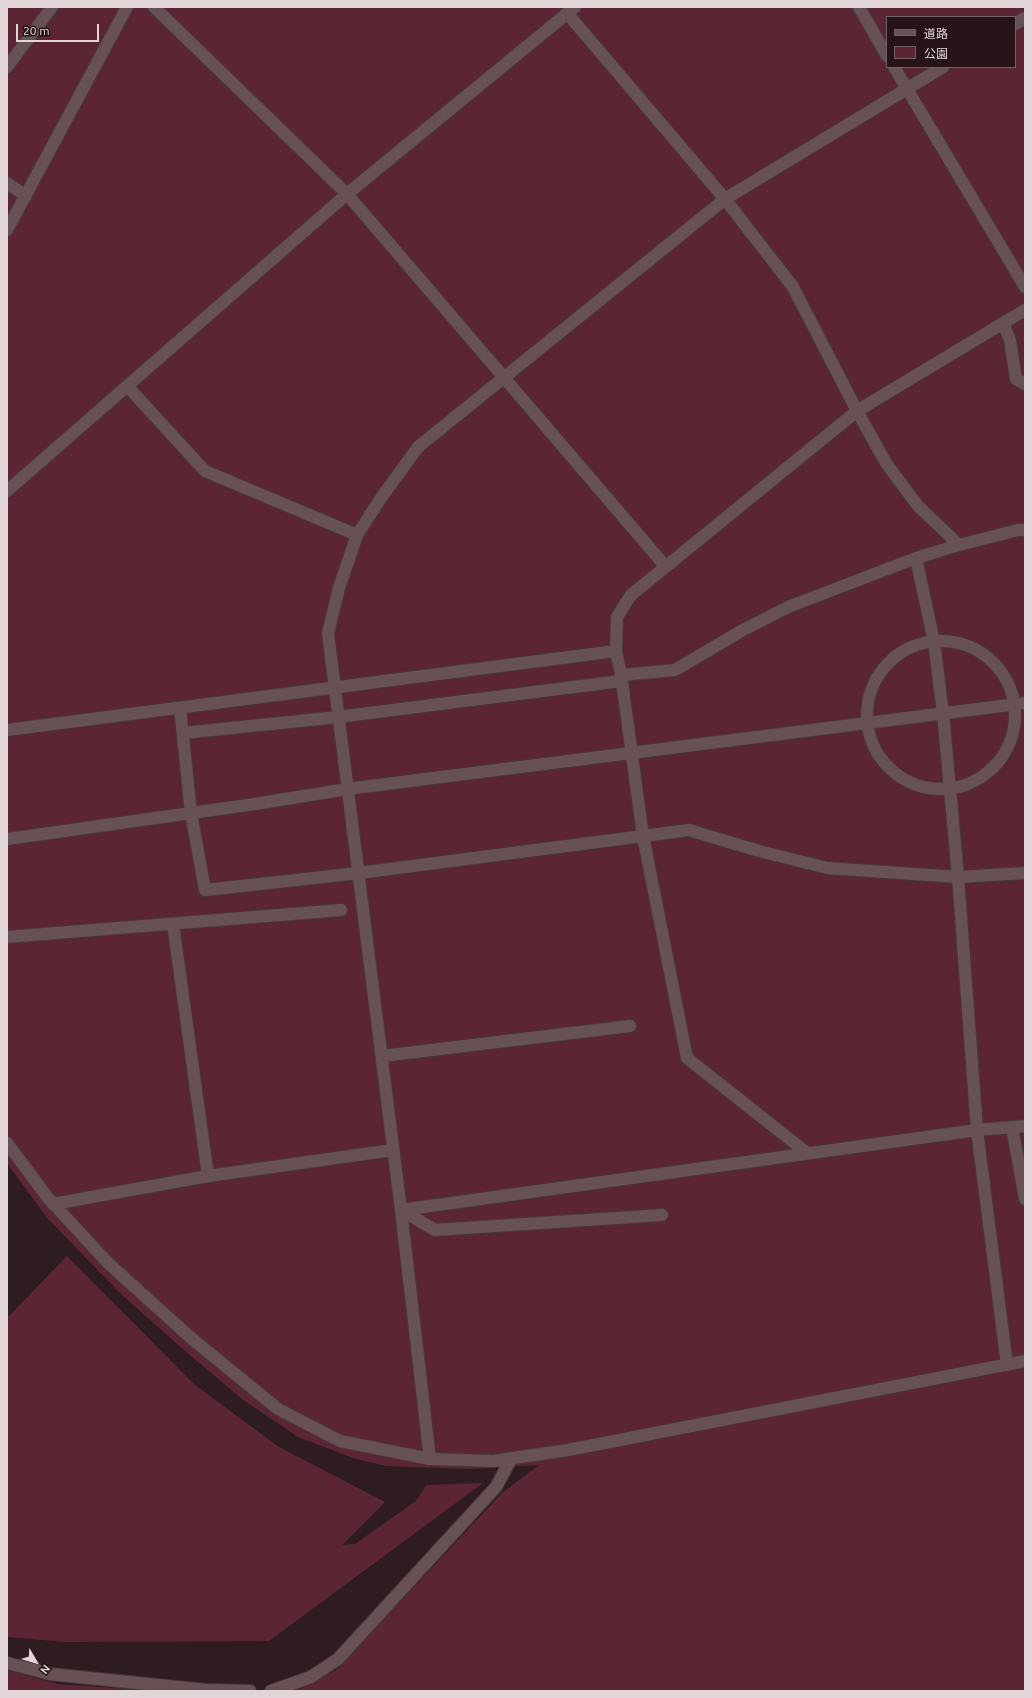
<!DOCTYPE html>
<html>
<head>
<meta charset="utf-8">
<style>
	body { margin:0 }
	#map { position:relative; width:1032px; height:1698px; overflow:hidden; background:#2f1c20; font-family:Ubuntu,"Noto Sans JP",sans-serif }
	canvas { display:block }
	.frame { position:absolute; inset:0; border:8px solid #e2d5d7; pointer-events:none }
	.legend { position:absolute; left:886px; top:16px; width:130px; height:52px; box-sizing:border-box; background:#251317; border:1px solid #716164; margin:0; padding:5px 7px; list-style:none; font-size:12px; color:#e2d5d7 }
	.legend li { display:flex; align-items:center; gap:8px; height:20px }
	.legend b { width:20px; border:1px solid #716164 }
	.north { position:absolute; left:16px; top:1642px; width:40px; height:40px; -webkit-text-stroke:3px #251317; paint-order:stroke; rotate:128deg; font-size:11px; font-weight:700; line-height:16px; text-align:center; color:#e2d5d7 }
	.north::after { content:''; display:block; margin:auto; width:14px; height:18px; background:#e2d5d7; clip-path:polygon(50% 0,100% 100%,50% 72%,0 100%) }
	.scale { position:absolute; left:16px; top:24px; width:83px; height:18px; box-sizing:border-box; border:2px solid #e2d5d7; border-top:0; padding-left:5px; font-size:12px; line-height:14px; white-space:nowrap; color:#e2d5d7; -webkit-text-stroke:3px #251317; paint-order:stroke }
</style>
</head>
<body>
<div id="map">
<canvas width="1032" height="1698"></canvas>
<div class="frame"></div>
<ul class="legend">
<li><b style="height:5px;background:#685155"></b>道路</li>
<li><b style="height:11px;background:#5b2534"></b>公園</li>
</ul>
<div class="north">N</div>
<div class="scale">20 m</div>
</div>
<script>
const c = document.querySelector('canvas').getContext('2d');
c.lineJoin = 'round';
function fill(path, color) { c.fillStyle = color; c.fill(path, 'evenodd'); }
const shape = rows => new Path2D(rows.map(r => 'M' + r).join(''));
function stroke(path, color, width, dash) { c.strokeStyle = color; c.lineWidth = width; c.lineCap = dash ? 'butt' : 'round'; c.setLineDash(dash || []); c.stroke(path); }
fill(shape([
	[7,7,1025,7,1025,1691,294,1691,336,1670,503,1492,539,1465,471,1469,386,1466,356,1459,298,1437,242,1399,185,1351,122,1295,47,1218,7,1163],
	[887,17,1015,17,1015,67,887,67],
	[67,1256,195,1385,279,1447,385,1502,342,1545,355,1544,416,1501,426,1485,483,1483,269,1641,67,1642,7,1637,7,1318],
	[7,1670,57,1684,163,1691,7,1691]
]), '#5b2534');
const minor = shape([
	[154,7,347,194,666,567],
	[859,7,887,56],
	[567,13,725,199,793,287,857,411,886,463,918,506,959,545,1018,530,1025,530],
	[1015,24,1025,18],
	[7,67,52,7],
	[894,67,1025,287],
	[7,183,26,196],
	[7,230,127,7],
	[1003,323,1010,340,1016,379,1025,384],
	[128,387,205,471,357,535],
	[7,491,347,194,575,7],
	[916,558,934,642,943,713,958,877,977,1130,1007,1365],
	'867 715a74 74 0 1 1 148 0a74 74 0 1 1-148 0Z',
	[621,675,675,670,743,630,788,607,916,558,959,545],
	[180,708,191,813,205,890,359,873,689,830,759,851,827,868,958,877,1025,873],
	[7,730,616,651],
	[183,733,338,717,621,681],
	[7,839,255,804,347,789,1025,703],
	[173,924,208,1176],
	[7,937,341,910],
	[382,1056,630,1026],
	[1012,1127,1025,1199],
	[7,1143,48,1198,108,1263,191,1338,278,1409,340,1441,430,1459,493,1461,568,1450,1025,1361],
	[807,1153,687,1058,643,836,621,675,616,651,617,617,631,595,857,411,1025,310],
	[53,1204,208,1176,393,1150],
	[401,1210,977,1130,1025,1126],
	[401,1210,435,1230,662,1215],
	[430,1459,401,1210,328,633,339,588,357,535,381,498,418,447,725,199,943,67],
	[7,1663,50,1674,206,1690,250,1691],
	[271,1691,311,1677,338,1659,496,1487,511,1459]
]);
stroke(minor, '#48383b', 14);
stroke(minor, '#685155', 12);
</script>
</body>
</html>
